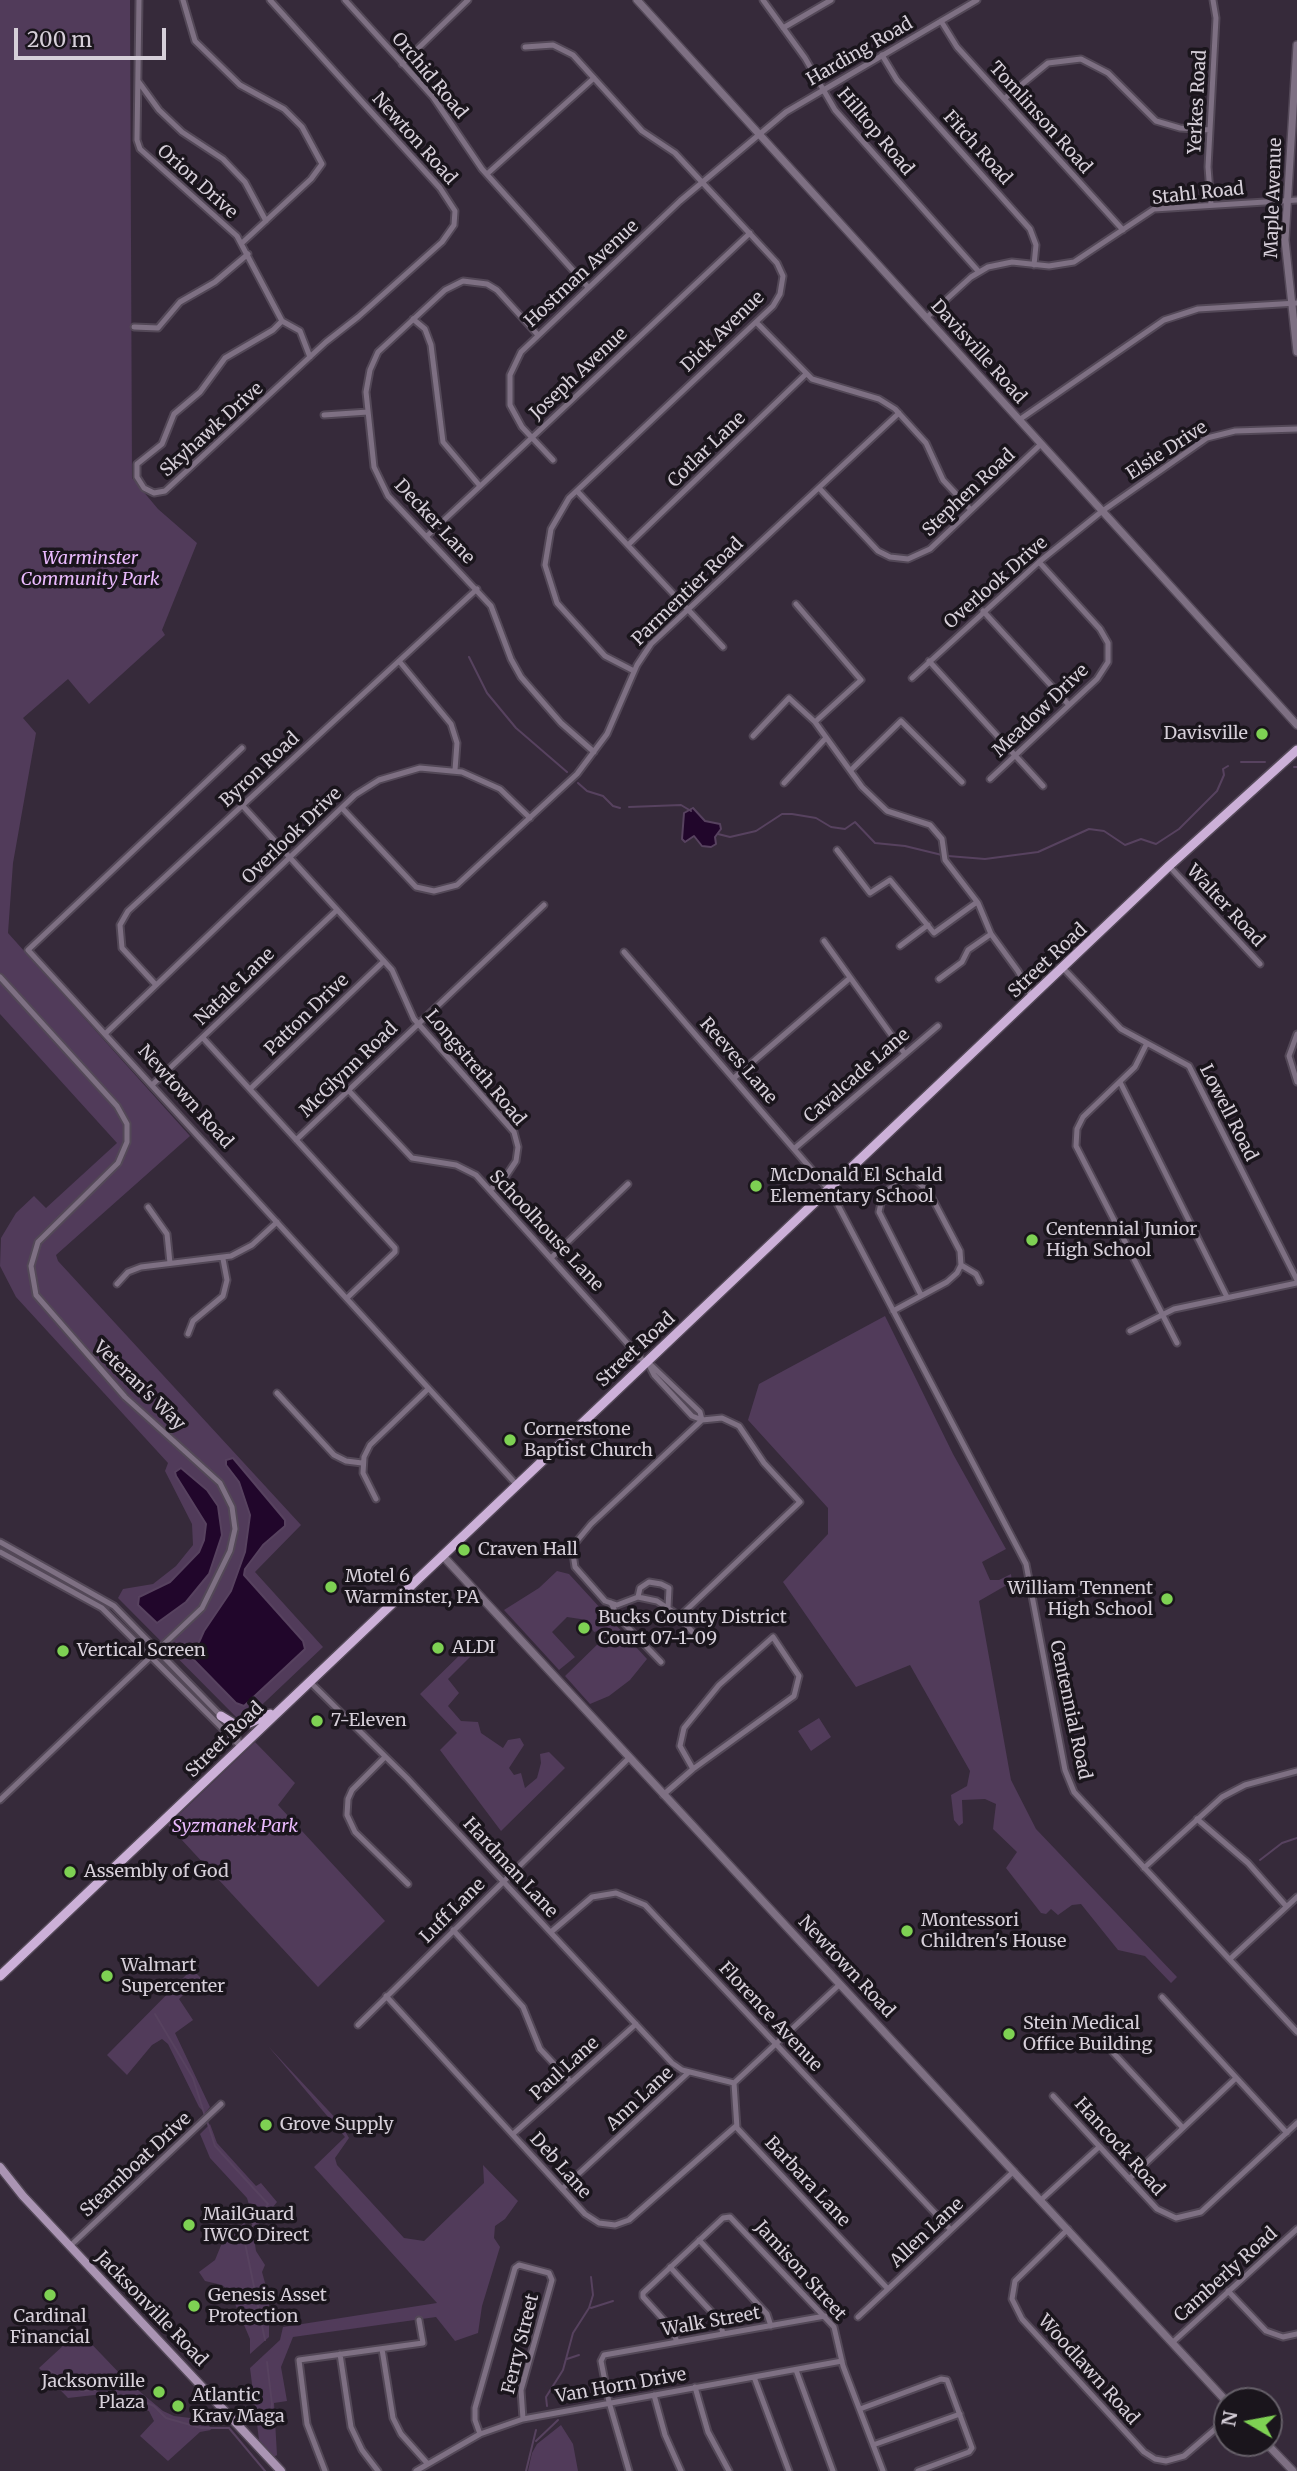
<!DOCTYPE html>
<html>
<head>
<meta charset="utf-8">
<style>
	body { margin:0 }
	#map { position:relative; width:1297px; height:2471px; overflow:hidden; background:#362a3a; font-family:Merriweather,serif }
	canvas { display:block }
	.north { position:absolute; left:1213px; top:2387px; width:70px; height:70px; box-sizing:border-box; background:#1a151c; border:2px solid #655f68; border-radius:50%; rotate:280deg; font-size:19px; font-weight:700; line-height:28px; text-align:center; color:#d6cfd9 }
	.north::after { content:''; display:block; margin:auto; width:24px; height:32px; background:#7ed153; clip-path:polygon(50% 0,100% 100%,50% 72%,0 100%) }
	.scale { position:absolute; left:14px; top:28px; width:152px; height:32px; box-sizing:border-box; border:4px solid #d6cfd9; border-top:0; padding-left:9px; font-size:21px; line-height:24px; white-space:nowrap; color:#d6cfd9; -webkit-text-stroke:5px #1a151c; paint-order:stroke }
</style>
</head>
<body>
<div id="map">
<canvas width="1297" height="2471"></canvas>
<div class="north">N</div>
<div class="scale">200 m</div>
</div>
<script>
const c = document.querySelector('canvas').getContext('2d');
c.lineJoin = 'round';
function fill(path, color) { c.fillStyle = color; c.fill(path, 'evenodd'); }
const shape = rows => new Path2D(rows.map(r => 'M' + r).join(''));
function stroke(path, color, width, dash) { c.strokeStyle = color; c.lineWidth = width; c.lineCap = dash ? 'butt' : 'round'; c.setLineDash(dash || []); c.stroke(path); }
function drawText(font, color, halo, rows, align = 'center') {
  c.font = font + ' Merriweather,serif'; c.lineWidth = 7; c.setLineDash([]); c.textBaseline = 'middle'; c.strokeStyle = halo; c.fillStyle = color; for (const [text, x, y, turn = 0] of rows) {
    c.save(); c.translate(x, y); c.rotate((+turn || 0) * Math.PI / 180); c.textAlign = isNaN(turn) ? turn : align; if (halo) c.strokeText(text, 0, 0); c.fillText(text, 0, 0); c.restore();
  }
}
fill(shape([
	[0,0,130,0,132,478,158,509,197,543,162,630,165,635,89,704,68,679,23,718,36,733,13,863,8,933,190,1136,56,1255,58,1261,301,1525,255,1572,323,1647,248,1718,240,1721,118,1598,123,1589,153,1584,176,1566,193,1545,192,1524,165,1471,168,1463,16,1297,0,1266,1,1238,16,1213,34,1196,46,1208,117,1143,0,1014],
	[885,1316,953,1454,1006,1549,982,1562,990,1580,999,1580,1011,1574,1012,1582,979,1601,1011,1780,1036,1829,1177,1977,1171,1983,1145,1956,1118,1950,1081,1904,1072,1905,1058,1915,1051,1909,1046,1914,1041,1913,1006,1868,1017,1852,993,1829,996,1804,985,1799,962,1800,963,1823,959,1826,954,1820,951,1795,967,1786,970,1771,910,1665,856,1687,783,1582,828,1534,828,1508,748,1420,759,1384],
	[557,1571,569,1574,647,1659,630,1680,609,1696,590,1704,565,1676,605,1637,598,1631,594,1632,587,1620,567,1617,552,1632,575,1657,559,1670,504,1610,539,1588],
	[468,1647,475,1652,448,1679,459,1693,448,1706,461,1721,478,1722,481,1733,503,1748,508,1740,520,1738,524,1745,509,1768,514,1775,521,1773,525,1788,537,1778,541,1763,540,1754,549,1752,565,1768,501,1831,440,1750,457,1733,420,1694],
	[819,1718,831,1737,811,1751,798,1731],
	[255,1742,295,1783,278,1805,385,1921,318,1987,168,1825],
	[192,1969,204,1981,197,1981,179,1999,193,2020,175,2033,210,2107,205,2113,199,2107,168,2044,162,2039,152,2045,127,2075,107,2055],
	[268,2046,341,2124,349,2138,335,2158,337,2165,404,2238,424,2241,484,2183,483,2165,518,2201,505,2219,495,2226,494,2238,500,2247,482,2306,478,2333,455,2341,436,2317,293,2337,281,2367,287,2401,274,2403,277,2455,274,2457,259,2440,250,2368,280,2340,283,2327,437,2303,314,2167,345,2137],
	[210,2124,217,2143,256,2186,261,2183,277,2202,256,2228,247,2219,252,2215,247,2198,210,2158,200,2134],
	[244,2223,257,2235,254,2238,256,2251,265,2265,262,2272,269,2297,269,2337,250,2354,250,2339,230,2292,222,2285,205,2281,199,2272,215,2260,222,2243],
	[79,2331,126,2380,163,2411,174,2416,207,2420,211,2430,200,2432,168,2461,140,2436,154,2421,149,2411,103,2394,68,2398,39,2368],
	[561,2425,573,2444,578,2471,528,2471,532,2453,537,2444]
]), '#513b5a');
const water = shape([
	[693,808,705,821,720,824,721,829,715,837,716,844,711,847,702,846,694,836,685,842,682,839,684,813,693,808],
	[233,1458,285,1520,285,1526,263,1545,245,1569,244,1575,303,1641,305,1649,244,1706,236,1703,192,1658,204,1631,231,1591,245,1552,250,1515,239,1482,226,1465,226,1460,233,1458],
	[181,1468,207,1490,218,1506,222,1535,209,1574,186,1602,157,1623,138,1605,139,1597,170,1582,199,1552,204,1540,206,1524,176,1476,175,1472,181,1468]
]);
fill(water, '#21062b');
stroke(water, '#57425f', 2);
stroke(shape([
	[469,657,487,693,516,728,567,772],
	[1241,762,1265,762],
	[1294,767,1297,767],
	[578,783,587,791,603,796,613,806,620,808],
	[629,807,681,805,691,811],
	[718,834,730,837,756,831,782,814,792,814,816,818,831,827,845,829,855,822,875,843,905,846,942,855],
	[948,856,985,859,1038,852,1089,829,1104,831,1125,845,1141,839,1156,844,1179,829,1217,791,1224,775,1223,769,1228,766],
	[1260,1860,1282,1843,1297,1838],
	[155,2014,193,2078,205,2116],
	[207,2121,215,2146,268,2204,249,2231,245,2243,265,2340],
	[591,2308,613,2301],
	[567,2359,579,2355],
	[267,2362,272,2404,269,2428],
	[49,2370,81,2391,109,2389,123,2397,141,2400,154,2406,166,2418,201,2428,229,2428,265,2471],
	[547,2406,546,2397,563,2370,573,2333,589,2308,593,2295,591,2277],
	[536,2441,558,2420],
	[526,2471,536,2430]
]), '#57425f', 2);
const minor = shape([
	[139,0,137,140,140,149,237,236,282,321,300,331,310,357],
	[183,0,195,41,240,85,284,109,302,127,322,164,311,179,242,243],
	[270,0,440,188,455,211,454,225,442,242,358,317,326,342,165,491,154,493,144,488,137,477,137,464,162,444,174,414,200,392,225,358,273,330,282,321],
	[345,0,433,97,482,169,588,287],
	[763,0,805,58,835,110,979,272],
	[941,21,957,47,1123,230],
	[783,28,831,0],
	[525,47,553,45,573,55,642,131,675,153,777,263,783,276,780,294,773,306,569,498,551,529,545,565,557,603,605,656,634,671],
	[882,55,897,80,1030,229,1036,245,1034,265],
	[402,64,468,0],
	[138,81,159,110,182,132,223,159,245,182,266,221],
	[1004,99,1048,63,1081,59,1108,73,1156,121,1180,128,1210,130],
	[487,174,594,78],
	[1211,205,1208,167,1216,18,1213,0],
	[926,318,971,277,988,267,1012,262,1049,266,1074,262,1154,209,1297,200],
	[413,319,425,329,431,345,443,442,480,486],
	[756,322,812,379,879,399,895,409,926,443,943,480,971,510],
	[134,327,158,328,180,302,215,282,248,254],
	[538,335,497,290,487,284,463,281,445,290,378,352,370,370,366,392,374,467,388,496,491,606,511,659,521,677,561,723,594,752],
	[324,415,368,412],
	[1019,420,1164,320,1198,309,1297,303],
	[553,460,522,427,510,405,510,375,521,352,680,201,786,112,977,0],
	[819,488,878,551,890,557,908,559,930,549,1040,445],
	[577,491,723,647],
	[427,536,750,233],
	[628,545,806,374],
	[796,604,861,680,815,722],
	[983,611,1069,705],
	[399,661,451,724,457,743,455,770],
	[929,661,1043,786],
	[912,678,1039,562,1101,512,1207,438,1235,431,1297,429],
	[753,736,789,698,815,722,862,787,887,811,930,825,942,839,945,860,978,903,991,934,1018,971,1032,997],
	[242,748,28,950,516,1484],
	[851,770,901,721,962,782],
	[990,779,1097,679,1108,662,1108,643,1100,629,1039,562],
	[784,783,825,739],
	[242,805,392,970,414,1019,514,1132,518,1147,516,1161,506,1176,490,1190],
	[342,808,416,887,434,891,457,885,577,774,607,734,637,665,651,644,899,413],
	[837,850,870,893,890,880,934,933,977,902],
	[1169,866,1260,964],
	[824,941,905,1054],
	[900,946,928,925],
	[624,952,831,1192,1026,1564,1065,1770,1074,1792,1297,2032],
	[1063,968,1121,1029,1189,1066,1297,1280],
	[0,977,117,1106,127,1124,127,1142,118,1163,38,1242,31,1266,36,1295,125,1397,220,1483,232,1507,235,1529,230,1551,202,1608,0,1800],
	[939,979,962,962,968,950,991,934],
	[156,985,122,948,120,925,128,911,477,589],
	[106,1033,355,795,379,780,420,768,462,772,500,789,530,818],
	[1297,1034,1289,1056,1297,1082],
	[203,1038,395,1248,395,1252,347,1298],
	[1146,1045,1135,1067,1083,1117,1077,1129,1076,1146,1177,1343],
	[734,1078,850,978],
	[1120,1082,1227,1297],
	[152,1085,337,910],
	[250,1089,384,961],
	[349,1091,412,1158,456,1165,476,1175,645,1363],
	[296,1140,544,905],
	[795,1148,938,1026],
	[148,1207,167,1234,170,1263],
	[552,1257,628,1184],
	[961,1265,976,1274,980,1282],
	[117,1284,128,1272,141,1267,231,1256,252,1245,277,1222],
	[893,1311,947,1282,957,1273,961,1265,960,1251,929,1192,917,1181,907,1179,898,1182,883,1194,879,1212,921,1295],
	[1130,1331,1174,1309,1297,1283],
	[188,1334,193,1321,223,1296,227,1280,223,1259],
	[647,1361,654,1375,692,1416,702,1420],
	[648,1362,700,1412,702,1420],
	[277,1393,334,1455,346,1461,362,1463],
	[376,1499,363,1473,364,1457,370,1445,428,1389],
	[0,1542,114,1606,221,1716,235,1733,241,1747],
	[0,1552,102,1608,240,1746],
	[638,1597,640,1588,649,1582,661,1584,669,1588,668,1608],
	[611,1603,618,1617,661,1662],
	[679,1617,800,1502,764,1463,739,1426,722,1418,702,1420,591,1524,572,1547,575,1567,605,1601,617,1605,638,1597,657,1601,675,1613,698,1638],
	[309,1681,407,1778,672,2063,682,2070,734,2083],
	[385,1757,352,1790,348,1799,347,1815,355,1832,408,1884],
	[663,1795,693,1769,794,1696,799,1676,773,1637,719,1685,684,1728,680,1746,693,1769],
	[1197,1819,1248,1863,1286,1906],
	[1144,1868,1222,1797,1245,1785,1297,1771],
	[453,1930,523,2007,540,2049,571,2082],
	[551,1932,592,1897,616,1893,645,1905,951,2230],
	[1230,1959,1297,1897],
	[386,1996,585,2214,599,2223,615,2225,629,2220,736,2126],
	[1162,1997,1287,2133],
	[358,2025,629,1758],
	[1108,2047,1183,2128],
	[734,2083,737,2128,888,2289],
	[734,2083,840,1984],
	[1053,2096,1157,2209,1176,2218,1201,2212,1297,2123],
	[513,2134,636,2024],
	[1129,2179,1236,2078],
	[562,2189,689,2072],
	[1042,2199,1099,2147],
	[1068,2229,1015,2281,1012,2299,1022,2319,1144,2452,1155,2459,1166,2461,1184,2456,1227,2419],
	[699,2240,767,2314,771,2326],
	[70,2246,221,2104],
	[670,2267,720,2321,723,2334],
	[1228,2291,1266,2331,1283,2337,1297,2334],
	[858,2317,1014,2171],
	[677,2342,672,2329,643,2297,643,2293,723,2218,730,2217,834,2327,843,2366,883,2471],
	[1173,2342,1297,2229],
	[382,2349,393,2418,401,2434,427,2463],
	[340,2354,351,2427,362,2450,378,2471],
	[796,2370,833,2471],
	[754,2377,789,2471],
	[695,2387,708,2432,729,2471],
	[654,2395,665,2435,681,2471],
	[860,2409,941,2379,947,2380,972,2448,969,2452,918,2471],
	[480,2434,475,2420,475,2408,515,2268,519,2265,549,2273,552,2280,521,2390,523,2419],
	[873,2445,960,2414],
	[325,2471,307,2424,299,2360,423,2343,419,2320],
	[416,2471,480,2434,523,2419,842,2361],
	[629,2471,609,2402,601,2361,604,2355,825,2316]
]);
const tertiary = shape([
	[637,0,1297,725],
	[1297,45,1285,240,1297,352],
	[442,1555,1227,2402],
	[1266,2443,1293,2471]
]);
const secondary = shape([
	[0,2167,23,2196,281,2471]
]);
const primary = shape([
	[221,1716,234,1724,245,1725,270,1714],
	[0,1976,1169,866,1297,750]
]);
stroke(minor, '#534857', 9);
stroke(tertiary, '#534857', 10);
stroke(secondary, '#534857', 11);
stroke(primary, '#534857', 12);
stroke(minor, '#7e7083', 5);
stroke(tertiary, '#7e7083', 7);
stroke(secondary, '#aa94b3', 8);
stroke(primary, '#ccb0d8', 9);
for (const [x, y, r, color] of [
	[1262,734,7,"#7ed153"],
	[756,1186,7,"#7ed153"],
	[1032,1240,7,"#7ed153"],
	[510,1440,7,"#7ed153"],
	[464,1550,7,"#7ed153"],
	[331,1587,7,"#7ed153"],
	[1167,1599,7,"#7ed153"],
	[584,1628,7,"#7ed153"],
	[438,1648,7,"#7ed153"],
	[63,1651,7,"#7ed153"],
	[317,1721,7,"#7ed153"],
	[70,1872,7,"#7ed153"],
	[907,1931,7,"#7ed153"],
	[107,1976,7,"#7ed153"],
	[1009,2034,7,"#7ed153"],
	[266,2125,7,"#7ed153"],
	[189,2225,7,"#7ed153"],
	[50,2295,7,"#7ed153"],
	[194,2306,7,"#7ed153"],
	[159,2392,7,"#7ed153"],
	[178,2406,7,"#7ed153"]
]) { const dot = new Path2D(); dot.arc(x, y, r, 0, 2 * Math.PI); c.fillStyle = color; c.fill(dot); stroke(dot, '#1a151c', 2.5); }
drawText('18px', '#d6cfd9', '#1a151c', [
	["Harding Road",860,52,-30],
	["Orchid Road",429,76,50],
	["Yerkes Road",1198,102,-87],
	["Tomlinson Road",1040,118,48],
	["Hilltop Road",875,132,50],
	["Newton Road",414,139,48],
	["Fitch Road",977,148,48],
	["Orion Drive",197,182,42],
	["Stahl Road",1198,194,-6],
	["Maple Avenue",1274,198,-88],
	["Hostman Avenue",582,274,-43],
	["Dick Avenue",723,332,-44],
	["Davisville Road",978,352,48],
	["Joseph Avenue",579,374,-43],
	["Skyhawk Drive",212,430,-42],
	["Cotlar Lane",707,450,-44],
	["Elsie Drive",1167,451,-33],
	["Stephen Road",969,493,-43],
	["Decker Lane",434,522,47],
	["Overlook Drive",996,583,-41],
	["Parmentier Road",688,592,-44],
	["Meadow Drive",1041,711,-44],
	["Byron Road",260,770,-43],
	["Overlook Drive",292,836,-44],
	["Walter Road",1225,906,47],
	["Street Road",1048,961,-43],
	["Natale Lane",235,987,-44],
	["Patton Drive",307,1015,-44],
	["Reeves Lane",738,1061,49],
	["Longstreth Road",475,1068,50],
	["McGlynn Road",349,1070,-44],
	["Cavalcade Lane",857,1076,-41],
	["Newtown Road",185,1097,48],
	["Lowell Road",1228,1113,63],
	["Schoolhouse Lane",546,1231,47],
	["Street Road",636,1350,-43],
	["Veteran's Way",139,1386,44],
	["Centennial Road",1070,1710,78],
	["Street Road",225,1740,-44],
	["Hardman Lane",510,1868,47],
	["Luff Lane",453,1911,-45],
	["Newtown Road",846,1967,47],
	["Florence Avenue",770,2017,47],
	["Paul Lane",565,2069,-42],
	["Ann Lane",640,2099,-43],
	["Hancock Road",1119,2147,48],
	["Steamboat Drive",136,2165,-43],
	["Deb Lane",560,2166,48],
	["Barbara Lane",807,2182,47],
	["Allen Lane",927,2233,-43],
	["Jamison Street",800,2271,48],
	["Camberly Road",1226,2275,-42],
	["Jacksonville Road",151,2309,46],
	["Walk Street",711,2322,-10],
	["Ferry Street",521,2344,-76],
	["Woodlawn Road",1088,2370,48],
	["Van Horn Drive",621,2386,-10]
]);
drawText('italic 18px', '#eabafe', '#1a151c', [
	["Warminster",90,559],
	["Community Park",90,580],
	["Syzmanek Park",235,1827]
]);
drawText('18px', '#d6cfd9', '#1a151c', [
	["Davisville",1248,734,"right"],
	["McDonald El Schald",770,1176],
	["Elementary School",770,1197],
	["Centennial Junior",1046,1230],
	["High School",1046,1251],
	["Cornerstone",524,1430],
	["Baptist Church",524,1451],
	["Craven Hall",478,1550],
	["Motel 6",345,1577],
	["Warminster, PA",345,1598],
	["William Tennent",1153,1589,"right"],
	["High School",1153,1610,"right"],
	["Bucks County District",598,1618],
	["Court 07-1-09",598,1639],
	["ALDI",452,1648],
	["Vertical Screen",77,1651],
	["7-Eleven",331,1721],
	["Assembly of God",84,1872],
	["Montessori",921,1921],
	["Children's House",921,1942],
	["Walmart",121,1966],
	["Supercenter",121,1987],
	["Stein Medical",1023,2024],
	["Office Building",1023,2045],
	["Grove Supply",280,2125],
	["MailGuard",203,2215],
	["IWCO Direct",203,2236],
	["Genesis Asset",208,2296],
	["Protection",208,2317],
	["Cardinal",50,2317,"center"],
	["Financial",50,2338,"center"],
	["Jacksonville",145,2382,"right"],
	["Plaza",145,2403,"right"],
	["Atlantic",192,2396],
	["Krav Maga",192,2417]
], 'left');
</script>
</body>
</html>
